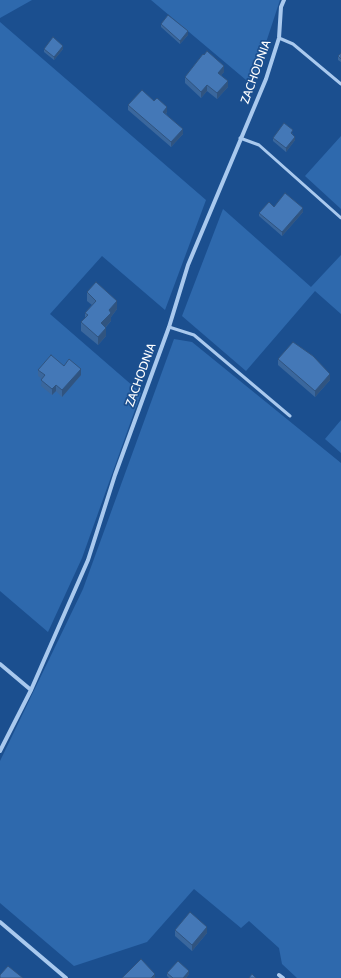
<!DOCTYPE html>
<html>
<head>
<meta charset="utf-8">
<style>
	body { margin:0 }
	canvas { display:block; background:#1b4f8f }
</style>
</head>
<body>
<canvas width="341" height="978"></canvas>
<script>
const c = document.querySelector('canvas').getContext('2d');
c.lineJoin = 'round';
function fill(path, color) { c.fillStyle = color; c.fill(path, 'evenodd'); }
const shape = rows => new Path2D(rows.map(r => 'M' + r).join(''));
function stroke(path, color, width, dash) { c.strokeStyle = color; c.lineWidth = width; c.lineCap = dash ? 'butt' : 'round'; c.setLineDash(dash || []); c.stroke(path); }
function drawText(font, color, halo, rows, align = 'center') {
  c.font = font + ' Cabin,sans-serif'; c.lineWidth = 3.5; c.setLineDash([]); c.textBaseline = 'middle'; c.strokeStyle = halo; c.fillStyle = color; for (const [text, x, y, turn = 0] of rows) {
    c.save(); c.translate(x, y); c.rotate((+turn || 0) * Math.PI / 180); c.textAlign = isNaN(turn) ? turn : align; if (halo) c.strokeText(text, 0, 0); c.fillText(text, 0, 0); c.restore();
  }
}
fill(shape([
	[0,0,32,0,0,18],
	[151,0,280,0,252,85],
	[0,22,206,200,165,310,102,256,50,314,141,393,82,558,48,632,0,591],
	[341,136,341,209,305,176],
	[223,209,311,287,341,255,341,314,315,291,246,371,182,316],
	[174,339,192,342,341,463,341,978,297,978,282,964,279,948,249,921,241,928,194,889,147,942,74,966,0,903,0,761,83,589],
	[341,420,341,453,325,439]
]), '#2e69ad');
stroke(shape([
	[279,38,293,44,341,84],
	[240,138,259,145,341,218],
	[169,327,194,335,290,416]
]), '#a9c9ee', 3);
stroke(shape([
	[0,664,31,690],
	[0,751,31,690,88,560,115,475,169,327,188,265,266,79,279,38,281,7,284,0],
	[0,922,66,978],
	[279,975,283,978]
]), '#a9c9ee', 4);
fill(shape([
	[161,24,188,35,180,44,161,27],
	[44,49,63,49,54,60,44,52],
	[341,53,341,62,338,60,338,56],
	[224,72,221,75,228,87,217,99,207,91,201,98,185,83,185,77],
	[128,105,167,112,166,114,183,134,171,147,128,110],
	[293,133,292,134,295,140,286,152,273,141,273,138],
	[274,207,303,212,282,236,259,216,259,213],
	[87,292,117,309,111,317,111,321,106,327,106,336,98,345,81,331,81,322,85,318,85,313,92,305,87,301],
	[278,359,330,380,315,397,278,365],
	[64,366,81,375,62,397,56,391,52,395,41,386,42,379,38,376,38,370],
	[175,930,207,933,192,951,175,936],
	[167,973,189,974,186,978,169,978,167,976]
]), '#3a679d');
fill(shape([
	[188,31,188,35,180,44,180,41],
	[63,46,63,49,54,60,54,57],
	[224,66,224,72,218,79,218,73],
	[228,81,228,87,217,99,217,93],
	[207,85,207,91,201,98,201,92],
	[167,107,167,112,163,117,163,112],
	[183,129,183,134,171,147,171,142],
	[295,137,295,140,286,152,286,148],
	[303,208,303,212,282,236,282,232],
	[117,301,117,309,111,317,111,321,101,332,101,323,109,310],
	[106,328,106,336,98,345,98,337],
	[81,369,81,375,62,397,62,390],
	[330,374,330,380,315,397,315,391],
	[56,385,56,391,52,395,52,389],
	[207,927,207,933,192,951,192,945],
	[189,971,189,974,186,978,183,978],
	[155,974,155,978,151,978]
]), '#305480');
const building = shape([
	[168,15,188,31,180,41,161,24,168,15],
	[53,37,63,46,54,57,44,49,53,37],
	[207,51,224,66,218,73,228,81,217,93,207,85,201,92,185,77,203,54,204,55,207,51],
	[341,53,341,59,338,56,341,53],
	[142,90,154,101,157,98,167,107,163,112,183,129,171,142,128,105,142,90],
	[284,123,293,130,291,133,295,137,286,148,273,138,284,123],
	[285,193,303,208,282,232,259,213,269,202,274,207,285,193],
	[96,282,117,301,109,310,111,313,101,323,106,328,98,337,81,322,88,315,85,313,96,301,87,292,96,282],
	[293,342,313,356,330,374,315,391,278,359,293,342],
	[51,355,64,366,69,359,81,369,62,390,56,385,52,389,41,380,45,375,38,370,51,355],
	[190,912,207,927,192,945,175,930,190,912],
	[141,959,155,974,151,978,122,978,141,959],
	[178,961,189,971,183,978,173,978,167,973,178,961],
	[8,966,23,978,0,978,0,975,8,966],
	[252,974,256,978,249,978,252,974]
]);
fill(building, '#4478b7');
stroke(building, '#305480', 1);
drawText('12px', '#fff', '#1b4f8f', [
	["ZACHODNIA",256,72,-70],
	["ZACHODNIA",141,375,-70]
]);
</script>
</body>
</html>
